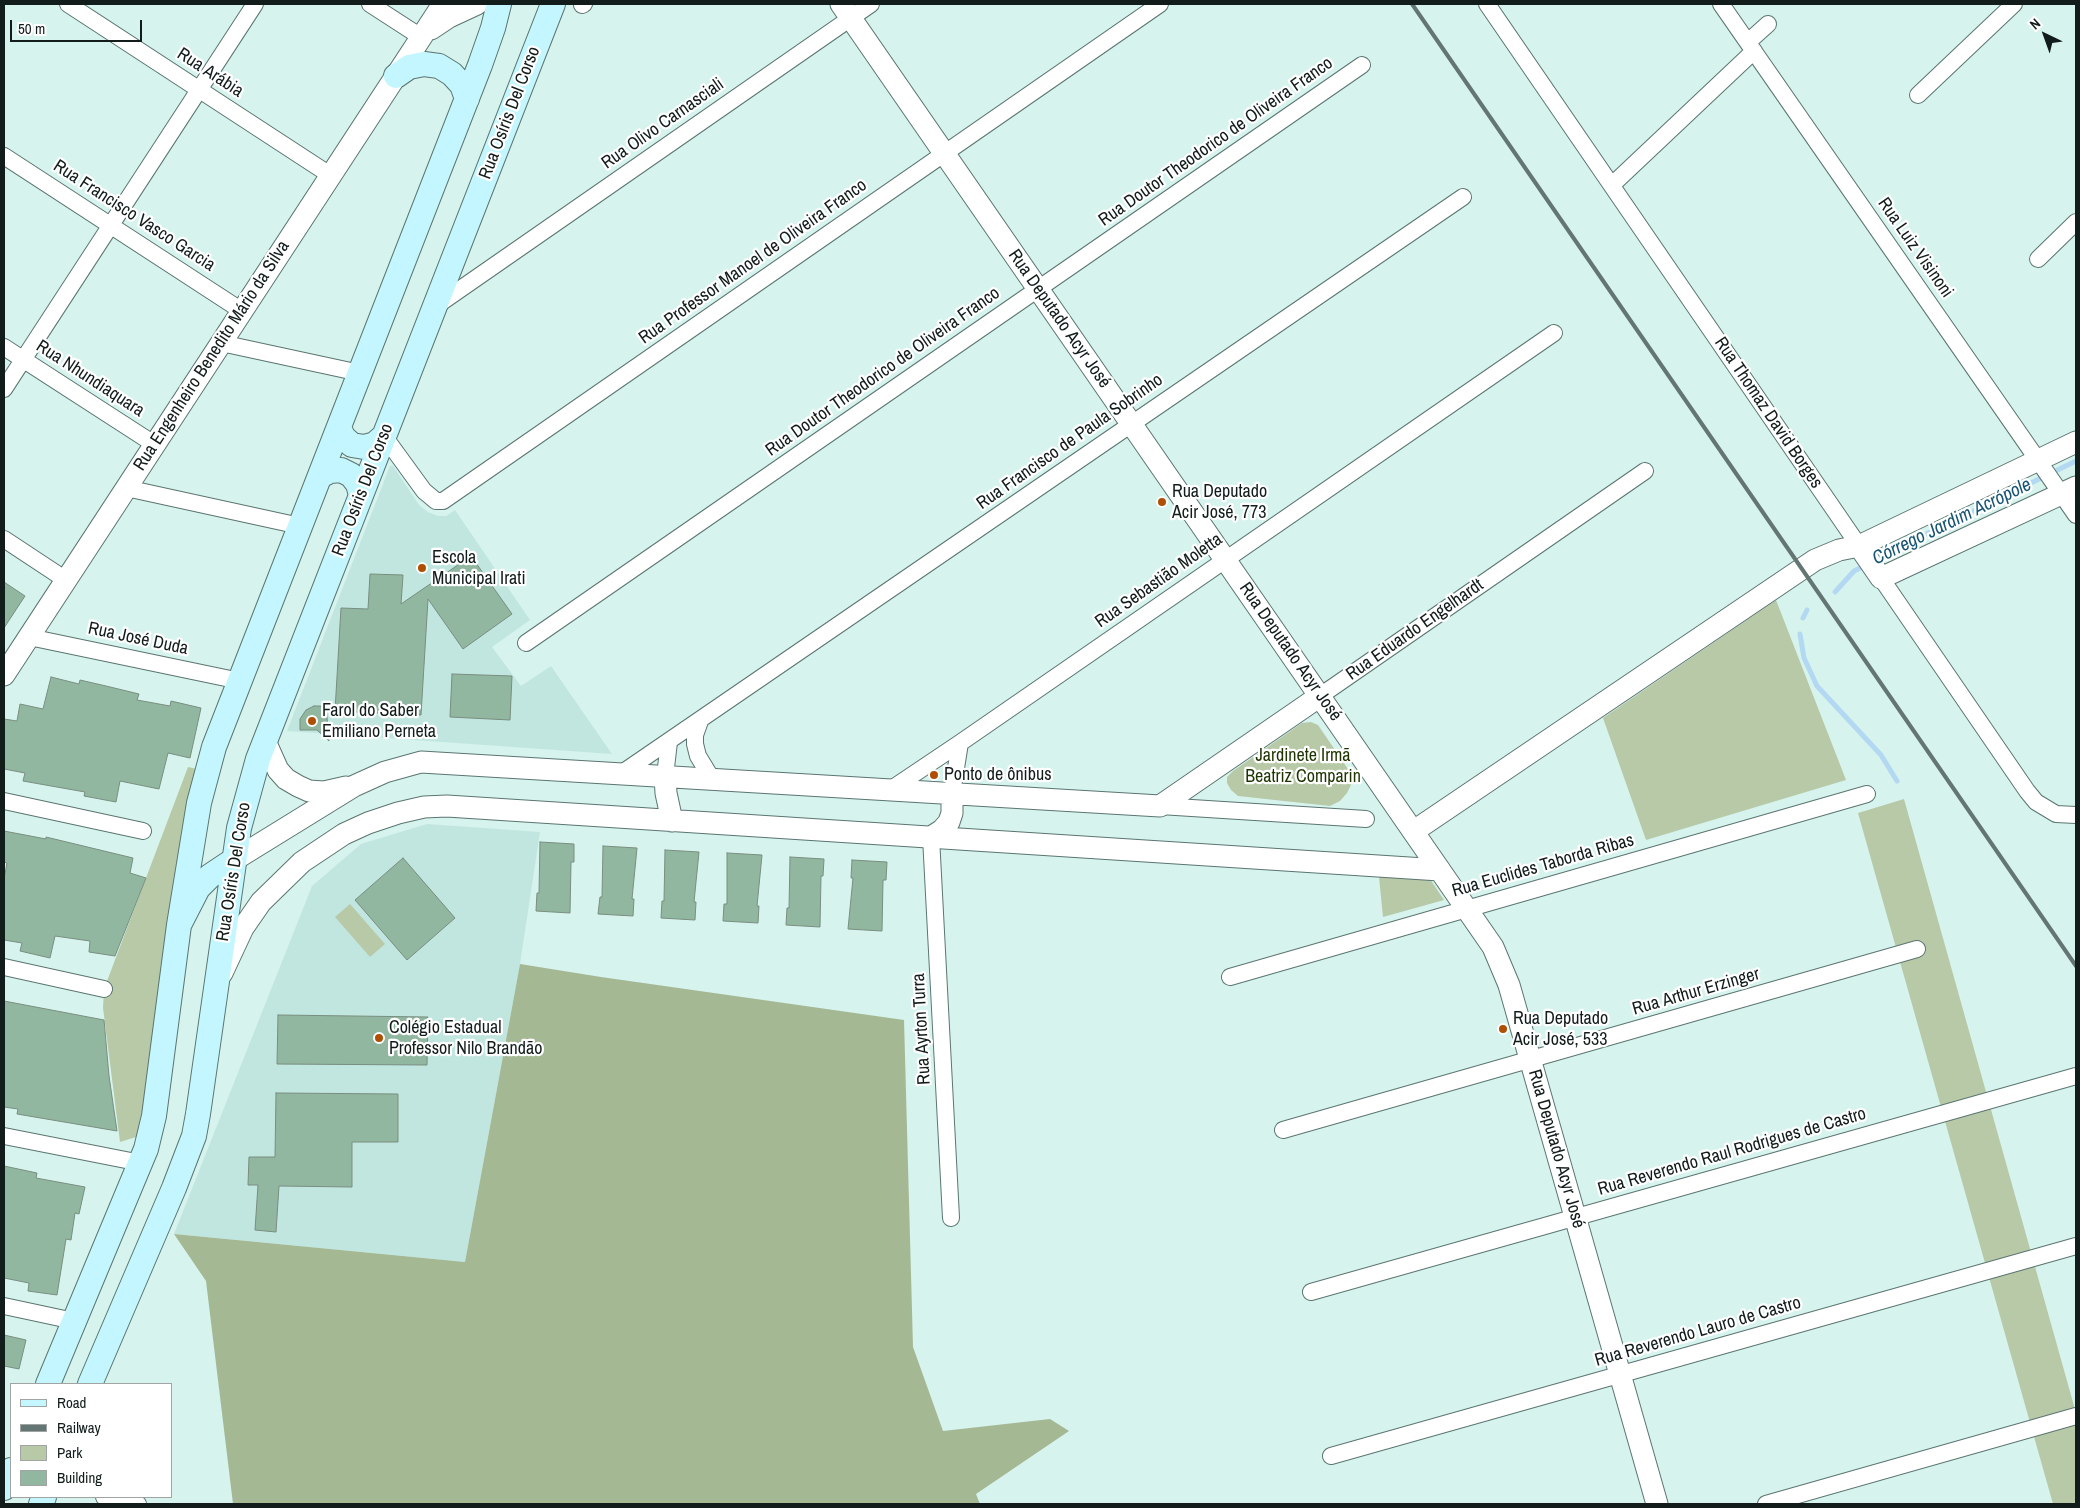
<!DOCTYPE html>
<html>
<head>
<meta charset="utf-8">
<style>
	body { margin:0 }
	#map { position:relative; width:2080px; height:1508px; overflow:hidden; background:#d6f3ee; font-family:"Archivo Narrow",sans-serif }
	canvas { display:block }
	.frame { position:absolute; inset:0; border:5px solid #121d1b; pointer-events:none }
	.legend { position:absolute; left:10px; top:1383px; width:162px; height:115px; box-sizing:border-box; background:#fff; border:1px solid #a0a5a4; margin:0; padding:6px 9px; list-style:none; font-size:15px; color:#121d1b }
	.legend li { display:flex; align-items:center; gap:10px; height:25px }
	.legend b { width:25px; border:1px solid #a0a5a4 }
	.north { position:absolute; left:2020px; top:10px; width:50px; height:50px; -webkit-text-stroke:4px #fff; paint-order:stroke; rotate:318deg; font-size:14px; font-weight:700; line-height:20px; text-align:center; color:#121d1b }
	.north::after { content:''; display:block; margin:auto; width:18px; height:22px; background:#121d1b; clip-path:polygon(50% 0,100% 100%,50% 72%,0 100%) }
	.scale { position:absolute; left:10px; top:20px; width:132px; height:22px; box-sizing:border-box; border:2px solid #121d1b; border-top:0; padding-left:6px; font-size:15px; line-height:18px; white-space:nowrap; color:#121d1b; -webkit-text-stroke:4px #fff; paint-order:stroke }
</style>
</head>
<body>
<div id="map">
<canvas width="2080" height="1508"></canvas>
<div class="frame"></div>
<ul class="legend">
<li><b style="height:6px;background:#c3f6fe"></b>Road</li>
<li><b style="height:6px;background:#647673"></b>Railway</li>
<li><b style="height:14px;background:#b8c9a8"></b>Park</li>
<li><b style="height:14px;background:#92b7a0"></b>Building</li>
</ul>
<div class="north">N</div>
<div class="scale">50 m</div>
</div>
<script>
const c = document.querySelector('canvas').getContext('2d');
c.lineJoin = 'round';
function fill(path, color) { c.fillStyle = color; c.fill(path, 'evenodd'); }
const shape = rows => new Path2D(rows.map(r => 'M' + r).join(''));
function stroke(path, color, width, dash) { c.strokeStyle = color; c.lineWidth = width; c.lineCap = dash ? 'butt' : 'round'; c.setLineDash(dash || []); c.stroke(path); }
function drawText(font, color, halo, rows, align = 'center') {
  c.font = font + ' "Archivo Narrow",sans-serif'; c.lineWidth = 4.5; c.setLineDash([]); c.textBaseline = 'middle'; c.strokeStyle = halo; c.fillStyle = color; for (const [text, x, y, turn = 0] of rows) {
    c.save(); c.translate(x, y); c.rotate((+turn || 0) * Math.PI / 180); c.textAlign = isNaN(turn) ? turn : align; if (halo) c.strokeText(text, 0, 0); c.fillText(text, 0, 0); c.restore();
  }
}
fill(shape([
	[390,466,393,466,419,505,428,512,438,516,446,516,455,510,530,620,492,647,521,686,551,666,612,754,287,731],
	[427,824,540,832,520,964,465,1262,174,1234,312,886,361,844]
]), '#c1e6e0');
fill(shape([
	[1776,600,1846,780,1646,840,1603,718],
	[1311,722,1318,725,1350,772,1352,783,1347,793,1340,801,1330,806,1238,796,1231,790,1227,783,1227,777,1233,771,1302,723],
	[188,767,197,769,143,1107,136,1137,120,1142,103,1008,104,989],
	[1904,799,2076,1413,2076,1504,2053,1504,1858,813],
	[1379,877,1430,879,1444,900,1383,917],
	[350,904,385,944,370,957,335,917]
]), '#b8c9a8');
fill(shape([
	[520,964,601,977,904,1020,913,1347,943,1431,1050,1419,1069,1431,976,1494,980,1504,233,1504,206,1281,174,1234,465,1262]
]), '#a5b894');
stroke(shape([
	[1875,559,2076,461],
	[1835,592,1854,571,1866,565],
	[1803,618,1807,610],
	[1800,634,1804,658,1817,686,1881,755,1897,781]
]), '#b3d8f2', 5);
const building = shape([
	[471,556,512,614,463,649,428,599,421,715,335,711,341,608,368,609,370,574,403,575,401,604,471,556],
	[4,582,25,596,4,628,4,582],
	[452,674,512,676,510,720,450,717,452,674],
	[51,677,79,684,80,680,106,686,139,694,137,700,170,706,171,701,201,708,190,758,168,753,159,789,120,781,116,802,84,796,85,792,23,781,25,773,4,769,4,719,17,721,20,704,43,709,51,677],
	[314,706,326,706,329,741,317,730,300,730,300,719,306,710,314,706],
	[4,831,46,839,46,837,133,858,130,873,146,878,115,956,89,952,90,941,55,936,50,958,20,951,22,943,4,940,4,879,7,863,4,862,4,831],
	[540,842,574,844,574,862,571,862,570,913,536,911,537,893,539,893,540,842],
	[603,846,637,848,632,899,634,899,633,916,598,914,600,897,602,897,603,846],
	[665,850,699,852,694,902,696,902,695,920,661,918,662,901,664,901,665,850],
	[727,853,762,855,757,906,759,906,758,923,723,921,724,904,727,904,727,853],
	[790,857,824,859,823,876,821,876,820,927,786,925,787,908,789,908,790,857],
	[403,858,455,918,407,960,355,900,403,858],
	[852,860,887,862,886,880,883,880,882,931,848,929,853,878,851,878,852,860],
	[4,1001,104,1020,109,1076,117,1131,17,1114,18,1109,4,1107,4,1001],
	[278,1015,428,1017,427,1065,277,1064,278,1015],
	[276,1093,398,1094,398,1142,352,1142,352,1187,279,1186,276,1232,255,1230,258,1185,248,1185,249,1157,275,1157,276,1093],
	[4,1166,37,1173,36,1178,85,1187,79,1214,75,1213,71,1240,66,1239,57,1295,28,1291,29,1283,4,1278,4,1166],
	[4,1335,26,1340,19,1369,4,1366,4,1335]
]);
fill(building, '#92b7a0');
stroke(building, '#798e80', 1);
const minor = shape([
	[68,4,330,175],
	[370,4,421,37],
	[1487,4,1859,546],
	[1721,4,2076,515],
	[582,5,584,4],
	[1748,42,1768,24],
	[1918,95,2014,4],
	[4,156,242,311],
	[1612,185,1754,51],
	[2038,259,2076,222],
	[436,306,871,4],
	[221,343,360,373],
	[4,347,154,444],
	[4,389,255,4],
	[384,436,424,491,436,501,443,501,1160,4],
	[126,488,300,526],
	[4,539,66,580],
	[1881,578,2027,791,2036,802,2056,814,2076,815],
	[29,637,240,681],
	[526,643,1362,65],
	[1320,696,1645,471],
	[700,721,695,735,695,744,698,756,712,779],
	[622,773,1463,197],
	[665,776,669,742],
	[890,790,960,743,1554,333],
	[952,793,960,743],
	[4,801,143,831],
	[1160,806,1366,819],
	[931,837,951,1218],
	[4,967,104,989],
	[1230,977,1867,794],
	[1283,1130,1917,949],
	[4,1136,141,1163],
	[1311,1292,2076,1076],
	[4,1306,74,1321],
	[1331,1456,2076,1246],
	[104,1497,138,1504],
	[1766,1504,2076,1416]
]);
const tertiary = shape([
	[841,4,1493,947,1509,985,1657,1504],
	[431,29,449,17,477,4],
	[1859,546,1881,578,2076,487],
	[4,675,443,4],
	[265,741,278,770,286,779,298,786,309,791,324,792,346,787],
	[665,776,666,793,672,821],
	[1414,831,1815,560,1839,550,1859,546,2076,442],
	[931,837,942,830,949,822,952,813,952,793],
	[234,860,354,786,385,772,421,762,1160,806,1320,696],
	[222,973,243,928,261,902,302,862,344,834,368,823,398,813,424,807,447,806,1440,870]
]);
const secondary = shape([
	[396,76,409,67,424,64,439,66,452,74,462,85,467,99],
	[339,427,343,437,352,445,364,447,375,444,384,436],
	[320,476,330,471,341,470,351,475,358,484,361,495],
	[179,925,199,803,214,747,480,65,493,28,499,4],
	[48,1384,146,1149,154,1116,179,925,198,888,210,876,234,860],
	[90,1384,174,1188,194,1136,198,1114,239,828,258,759,553,4],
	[4,1488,11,1470],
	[41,1504,44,1497]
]);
stroke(minor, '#5b7570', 18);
stroke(tertiary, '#5b7570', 23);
stroke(secondary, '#5b7570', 26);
stroke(minor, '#fff', 16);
stroke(tertiary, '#fff', 21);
stroke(secondary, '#c3f6fe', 24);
stroke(shape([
	[1412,4,2076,966]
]), '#647673', 4);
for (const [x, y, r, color] of [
	[1162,502,5,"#af4f04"],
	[422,568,5,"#af4f04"],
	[312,721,5,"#af4f04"],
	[934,775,5,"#af4f04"],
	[1503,1029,5,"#af4f04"],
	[379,1038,5,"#af4f04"]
]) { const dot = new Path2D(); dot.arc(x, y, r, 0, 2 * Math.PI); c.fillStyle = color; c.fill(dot); stroke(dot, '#fff', 2); }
drawText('18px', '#121d1b', '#fff', [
	["Rua Arábia",210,73,33],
	["Rua Osíris Del Corso",510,113,-69],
	["Rua Olivo Carnasciali",663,124,-35],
	["Rua Doutor Theodorico de Oliveira Franco",1216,142,-35],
	["Rua Francisco Vasco Garcia",134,216,33],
	["Rua Luiz Visinoni",1915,248,55],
	["Rua Professor Manoel de Oliveira Franco",753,262,-35],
	["Rua Deputado Acyr José",1059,319,55],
	["Rua Engenheiro Benedito Mário da Silva",212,356,-57],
	["Rua Doutor Theodorico de Oliveira Franco",883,372,-35],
	["Rua Nhundiaquara",90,379,33],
	["Rua Thomaz David Borges",1768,413,56],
	["Rua Francisco de Paula Sobrinho",1070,442,-35],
	["Rua Osíris Del Corso",363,490,-69],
	["Rua Sebastião Moletta",1159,581,-35],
	["Rua Eduardo Engelhardt",1415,630,-35],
	["Rua José Duda",138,639,12],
	["Rua Deputado Acyr José",1290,652,55],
	["Rua Euclides Taborda Ribas",1543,866,-16],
	["Rua Osíris Del Corso",234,872,-81],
	["Rua Arthur Erzinger",1696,992,-16],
	["Rua Ayrton Turra",922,1029,-93],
	["Rua Deputado Acyr José",1556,1149,74],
	["Rua Reverendo Raul Rodrigues de Castro",1732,1152,-16],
	["Rua Reverendo Lauro de Castro",1698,1332,-16]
]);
drawText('18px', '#121d1b', '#fff', [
	["Rua Deputado",1172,492],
	["Acir José, 773",1172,513],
	["Escola",432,558],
	["Municipal Irati",432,579],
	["Farol do Saber",322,711],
	["Emiliano Perneta",322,732],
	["Ponto de ônibus",944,775],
	["Rua Deputado",1513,1019],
	["Acir José, 533",1513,1040],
	["Colégio Estadual",389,1028],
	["Professor Nilo Brandão",389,1049]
], 'left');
drawText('18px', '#1e3400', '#fff', [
	["Jardinete Irmã",1303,756],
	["Beatriz Comparin",1303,777]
]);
drawText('italic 19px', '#165476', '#fff', [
	["Córrego Jardim Acrópole",1952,522,-26]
]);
</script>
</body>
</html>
